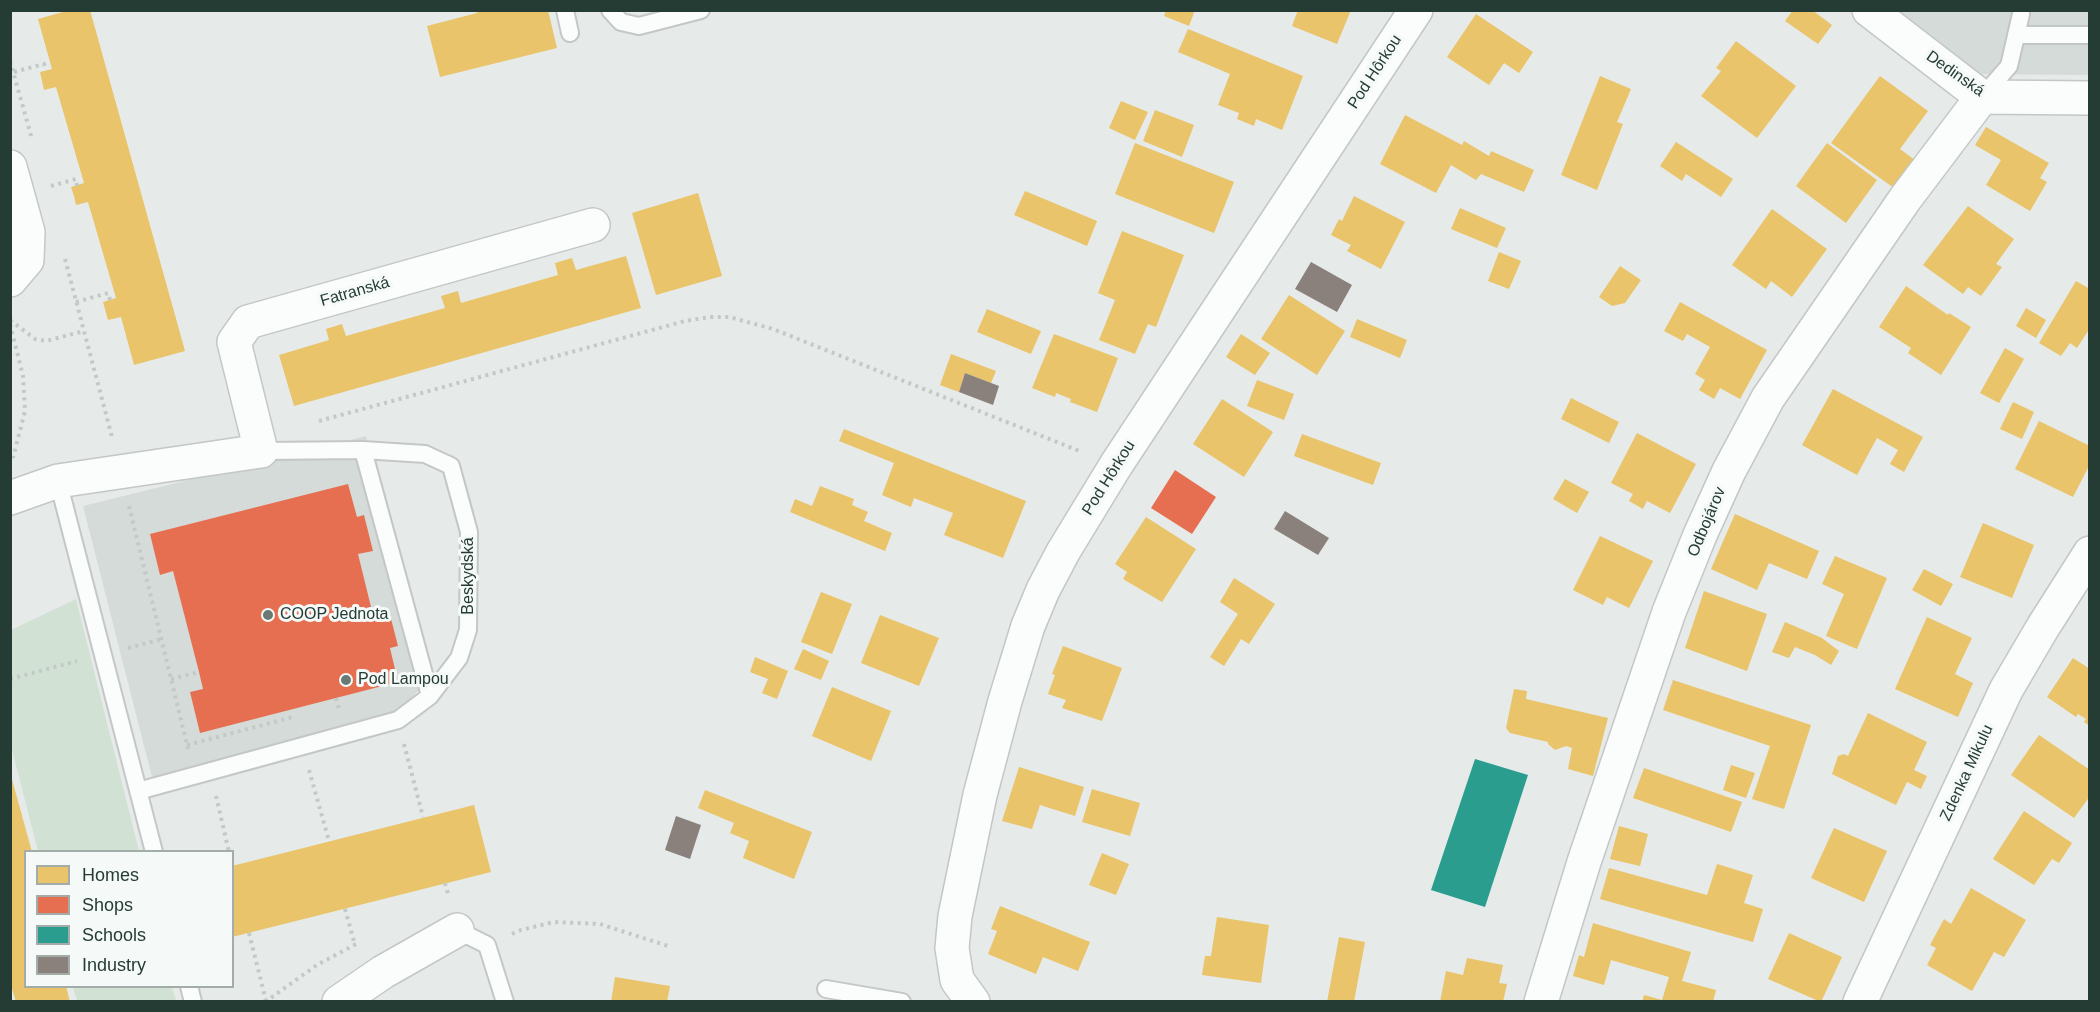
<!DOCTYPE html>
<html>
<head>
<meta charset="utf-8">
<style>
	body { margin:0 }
	#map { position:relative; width:2100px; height:1012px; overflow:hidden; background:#e6eae8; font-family:Arial,sans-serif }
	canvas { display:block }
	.frame { position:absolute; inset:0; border:12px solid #253c35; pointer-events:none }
	.legend { position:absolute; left:24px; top:850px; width:210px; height:138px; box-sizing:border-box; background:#f5f9f7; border:2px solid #a2ada9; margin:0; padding:8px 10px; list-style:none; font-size:18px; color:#253c35 }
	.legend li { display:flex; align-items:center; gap:12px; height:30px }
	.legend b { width:30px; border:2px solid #a2ada9 }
</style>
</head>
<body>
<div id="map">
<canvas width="2100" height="1012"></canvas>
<div class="frame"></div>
<ul class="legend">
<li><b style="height:16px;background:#e9c46a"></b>Homes</li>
<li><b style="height:16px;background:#e76f51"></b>Shops</li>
<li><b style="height:16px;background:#2a9d8f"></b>Schools</li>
<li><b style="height:16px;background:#8a817c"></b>Industry</li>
</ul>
</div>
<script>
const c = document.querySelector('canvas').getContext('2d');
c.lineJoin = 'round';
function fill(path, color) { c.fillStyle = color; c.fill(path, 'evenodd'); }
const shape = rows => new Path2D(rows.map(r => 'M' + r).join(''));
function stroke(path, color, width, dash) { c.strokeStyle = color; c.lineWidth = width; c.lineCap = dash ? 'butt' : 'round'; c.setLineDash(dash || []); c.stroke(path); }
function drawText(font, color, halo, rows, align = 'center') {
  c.font = font + ' Arial,sans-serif'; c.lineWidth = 6; c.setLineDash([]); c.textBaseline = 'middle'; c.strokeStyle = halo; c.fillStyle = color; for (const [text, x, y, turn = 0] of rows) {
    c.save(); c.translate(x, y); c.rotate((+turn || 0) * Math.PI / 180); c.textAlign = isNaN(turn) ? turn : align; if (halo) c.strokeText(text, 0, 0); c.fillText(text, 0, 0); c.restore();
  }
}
fill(shape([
	[1888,11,2089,11,2089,75,1966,74],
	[366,436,432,674,399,713,152,777,83,506]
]), '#d5dbd8');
fill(shape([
	[76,599,139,851,38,851,11,746,11,630],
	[73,987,172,987,176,1001,77,1001]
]), '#d1e2d5');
fill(shape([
	[70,10,90,10,185,351,134,365,121,317,108,320,103,302,116,298,88,202,76,205,74,196,71,187,84,183,56,87,44,90,40,72,52,69,38,19],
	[476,10,548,10,557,48,440,77,427,26,477,13],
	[1166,10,1195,10,1189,26,1164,16],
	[1298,10,1351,10,1337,44,1292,26],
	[1793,10,1812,10,1832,25,1818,44,1785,21],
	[1476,14,1533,52,1519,73,1504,63,1489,85,1447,57],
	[1188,29,1303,76,1282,130,1256,119,1254,126,1237,119,1239,113,1218,105,1230,74,1178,52],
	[1736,41,1796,86,1757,138,1701,96,1721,71,1716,68],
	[1600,76,1631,89,1617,122,1623,124,1597,190,1561,175],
	[1880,76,1928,111,1900,149,1915,160,1894,188,1831,143],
	[1121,101,1148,112,1135,140,1109,128],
	[1155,110,1194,125,1182,157,1143,141],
	[1405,115,1462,145,1464,141,1489,156,1491,151,1534,170,1524,192,1481,174,1476,180,1451,165,1436,193,1380,164],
	[1986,127,2049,163,2040,178,2047,182,2030,211,1986,185,2001,160,1975,145],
	[1676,142,1733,179,1721,197,1686,174,1682,181,1660,166],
	[1135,143,1234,182,1214,233,1115,194],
	[1827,143,1877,180,1846,223,1796,186],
	[1025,191,1097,221,1087,246,1014,215],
	[698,193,722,276,656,295,632,213],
	[1354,196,1405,222,1381,269,1347,251,1351,245,1331,235,1339,219,1342,221],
	[1968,206,2014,239,1996,264,2002,267,1981,296,1968,287,1963,294,1923,265],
	[1460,208,1506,228,1497,248,1451,229],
	[1772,209,1827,249,1792,297,1771,281,1766,289,1732,265],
	[1122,231,1184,255,1156,327,1148,324,1135,354,1099,340,1115,300,1098,293],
	[1499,252,1521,261,1509,289,1488,281],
	[626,256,641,308,294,406,279,355,329,340,326,329,342,324,346,336,445,308,441,296,458,291,461,303,558,275,555,263,572,258,576,270],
	[1620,266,1641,280,1625,303,1612,306,1599,297],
	[2076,281,2090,289,2090,328,2077,348,2070,343,2061,356,2039,343],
	[1906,286,1948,315,1949,313,1971,327,1941,375,1908,353,1911,348,1879,327],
	[1289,295,1345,331,1317,375,1261,339],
	[1680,302,1767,350,1740,399,1720,388,1714,399,1699,390,1705,380,1695,374,1710,347,1687,334,1683,341,1664,331],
	[2026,308,2046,320,2036,338,2016,326],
	[987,309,1041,331,1031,354,977,332],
	[1357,319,1407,340,1400,358,1350,337],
	[1054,334,1118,358,1097,412,1070,402,1071,399,1056,393,1055,397,1032,388],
	[1241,334,1270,353,1255,375,1226,357],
	[2005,348,2024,359,1999,403,1980,393],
	[951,354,996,371,991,383,965,373,959,392,940,385],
	[1257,380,1294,394,1284,420,1247,406],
	[1833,389,1923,437,1904,472,1890,464,1898,450,1877,438,1857,475,1802,445],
	[1571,398,1619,422,1609,443,1561,419],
	[1222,399,1273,432,1244,477,1193,444],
	[2013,402,2034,412,2022,439,2000,429],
	[2039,421,2090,446,2090,464,2073,497,2015,469],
	[844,429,1026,501,1003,558,944,535,953,513,914,498,911,507,882,495,894,463,839,441],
	[1637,433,1696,464,1670,513,1647,501,1643,509,1629,501,1633,494,1611,483],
	[1302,434,1381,463,1373,485,1294,456],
	[1565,479,1589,492,1577,513,1553,499],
	[820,486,854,499,852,505,868,512,864,521,892,533,885,551,790,512,795,499,812,506],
	[1735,514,1819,551,1807,579,1769,563,1757,590,1711,569],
	[1146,517,1196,549,1162,602,1123,579,1127,572,1115,564],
	[1983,523,2034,545,2012,598,1960,577],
	[1600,536,1653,561,1629,608,1607,597,1603,605,1573,590],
	[1835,556,1887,578,1857,649,1826,636,1844,594,1822,584],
	[1924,569,1953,584,1941,606,1912,590],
	[1234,578,1275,604,1249,644,1241,639,1224,666,1210,657,1238,614,1220,602],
	[1704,591,1767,614,1747,671,1685,648],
	[821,592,852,604,832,654,801,642],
	[880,615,939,638,919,686,861,663],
	[1927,617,1972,638,1955,674,1973,683,1958,717,1895,689],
	[1785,622,1822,638,1839,651,1831,665,1815,655,1795,647,1789,658,1772,652],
	[1063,646,1122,668,1102,721,1062,708,1066,700,1048,694,1055,675,1052,674],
	[803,649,829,661,821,680,794,669],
	[755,657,788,671,777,699,762,693,768,679,750,672],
	[2073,658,2090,669,2090,726,2084,722,2086,719,2078,714,2076,717,2047,697],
	[1673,680,1811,725,1784,809,1752,799,1770,746,1663,710],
	[832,687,891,711,871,761,812,736],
	[1514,689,1527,691,1526,699,1608,718,1593,776,1568,769,1572,748,1566,746,1555,750,1548,744,1548,742,1510,733,1506,728],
	[1868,713,1927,742,1914,770,1927,776,1921,789,1907,782,1896,805,1832,774,1838,756,1844,754,1848,756],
	[2039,735,2090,770,2090,796,2074,818,2011,775],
	[1731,765,1755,773,1746,798,1723,790],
	[1019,767,1084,787,1075,816,1040,805,1032,829,1002,821],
	[1644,768,1742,802,1731,832,1633,798],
	[10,772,32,852,26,852,26,986,66,986,70,1002,16,1002,10,982],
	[1092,789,1140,803,1130,836,1082,822],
	[705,790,812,832,794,879,743,858,749,841,730,833,734,823,698,808],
	[474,805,491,872,232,937,232,866],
	[2024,811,2072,843,2059,863,2052,859,2034,885,1993,859],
	[1619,826,1648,834,1640,866,1610,859],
	[1834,828,1887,851,1864,902,1811,878],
	[1102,853,1129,864,1116,895,1089,885],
	[1717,864,1753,875,1744,903,1763,909,1753,942,1600,899,1609,868,1707,895],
	[1971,888,2026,920,2004,957,1994,952,1972,991,1927,965,1936,948,1930,945,1944,919,1951,924],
	[1000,906,1090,942,1078,971,1043,957,1036,974,988,954,997,931,991,929],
	[1217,917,1269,925,1261,983,1202,975,1205,956,1211,956],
	[1593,923,1691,952,1682,981,1716,990,1713,1002,1642,1002,1644,995,1662,1000,1669,977,1611,960,1604,985,1573,976,1579,955,1584,957],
	[1789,933,1842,957,1821,1002,1768,979],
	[1339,937,1365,942,1354,1002,1327,1002],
	[1467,958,1503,965,1499,983,1507,984,1503,1002,1440,1002,1446,971,1463,975],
	[615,977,670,986,667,1002,611,1002]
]), '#e9c46a');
fill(shape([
	[1175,470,1216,497,1192,534,1151,508],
	[348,484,357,517,364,515,373,551,358,554,373,615,389,611,398,646,390,648,398,682,200,733,190,692,203,689,199,672,173,571,160,575,150,534]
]), '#e76f51');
fill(shape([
	[1475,759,1528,775,1485,907,1431,890]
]), '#2a9d8f');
fill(shape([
	[1311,262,1352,285,1337,312,1295,289],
	[965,373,999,386,993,405,959,392],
	[1285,511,1329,538,1318,555,1274,529],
	[676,816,701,825,690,859,665,850]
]), '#8a817c');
const service = shape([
	[565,10,570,33],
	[610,10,621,22,639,26,701,10],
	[2016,35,2090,35],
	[1982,97,2009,66,2021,14],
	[363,450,425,454,451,466,469,532,468,630,459,658,430,696],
	[58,481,154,852],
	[138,791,398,720,430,696,363,450,261,451],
	[457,930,487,945,505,1002],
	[189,986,193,1002],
	[826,989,902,1002]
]);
const minor = shape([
	[1869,10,1982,97,2090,98],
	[10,167,28,232,27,260,10,280],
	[10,498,58,481,261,451,234,342,248,322,593,225],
	[339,1002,383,972,457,930],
	[973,1002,957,980,952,948,955,916,980,795,1005,701,1028,626,1043,590,1063,552,1116,465,1416,10],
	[1541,1002,1584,862,1669,612,1700,535,1729,471,1768,398,1905,199,1982,97],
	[1860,1002,2006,690,2043,627,2090,553]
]);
stroke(service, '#c3c7c5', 20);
stroke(minor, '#c3c7c5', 36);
stroke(shape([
	[10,61,32,139],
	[14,72,44,64,46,70],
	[51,186,76,179,77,186],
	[65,259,112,437],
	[76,302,108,293,110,300],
	[10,320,35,339,46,341,84,331],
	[10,324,23,376,25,411,13,458],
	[319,421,685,321,710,317,729,317,773,329,1082,452],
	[129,506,188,749],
	[128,648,162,639],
	[10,679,77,661],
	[171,679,199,672],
	[336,698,339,709],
	[404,744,423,817],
	[187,745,293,717],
	[309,770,329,841],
	[216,796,229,852],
	[232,866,233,866],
	[445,883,449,897],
	[345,909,355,945],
	[249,933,266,1001],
	[512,934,521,930,554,922,600,924,668,946],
	[265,1002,317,965,358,943]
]), '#c2cac6', 4, [3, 4.5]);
stroke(service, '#fbfcfc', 16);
stroke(minor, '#fbfcfc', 33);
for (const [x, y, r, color] of [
	[268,615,6,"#697974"],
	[346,680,6,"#697974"]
]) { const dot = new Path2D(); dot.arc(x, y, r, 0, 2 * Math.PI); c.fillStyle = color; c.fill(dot); stroke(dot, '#f5f9f7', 2); }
drawText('16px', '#253c35', '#f5f9f7', [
	["Pod Hôrkou",1375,72,-57],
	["Dedinská",1955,74,35],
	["Fatranská",355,292,-16],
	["Pod Hôrkou",1109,478,-58],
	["Odbojárov",1707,522,-67],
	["Beskydská",469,576,-90],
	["Zdenka Mikulu",1967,773,-65]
]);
drawText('16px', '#253c35', '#f5f9f7', [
	["COOP Jednota",280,615],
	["Pod Lampou",358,680]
], 'left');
</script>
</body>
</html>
